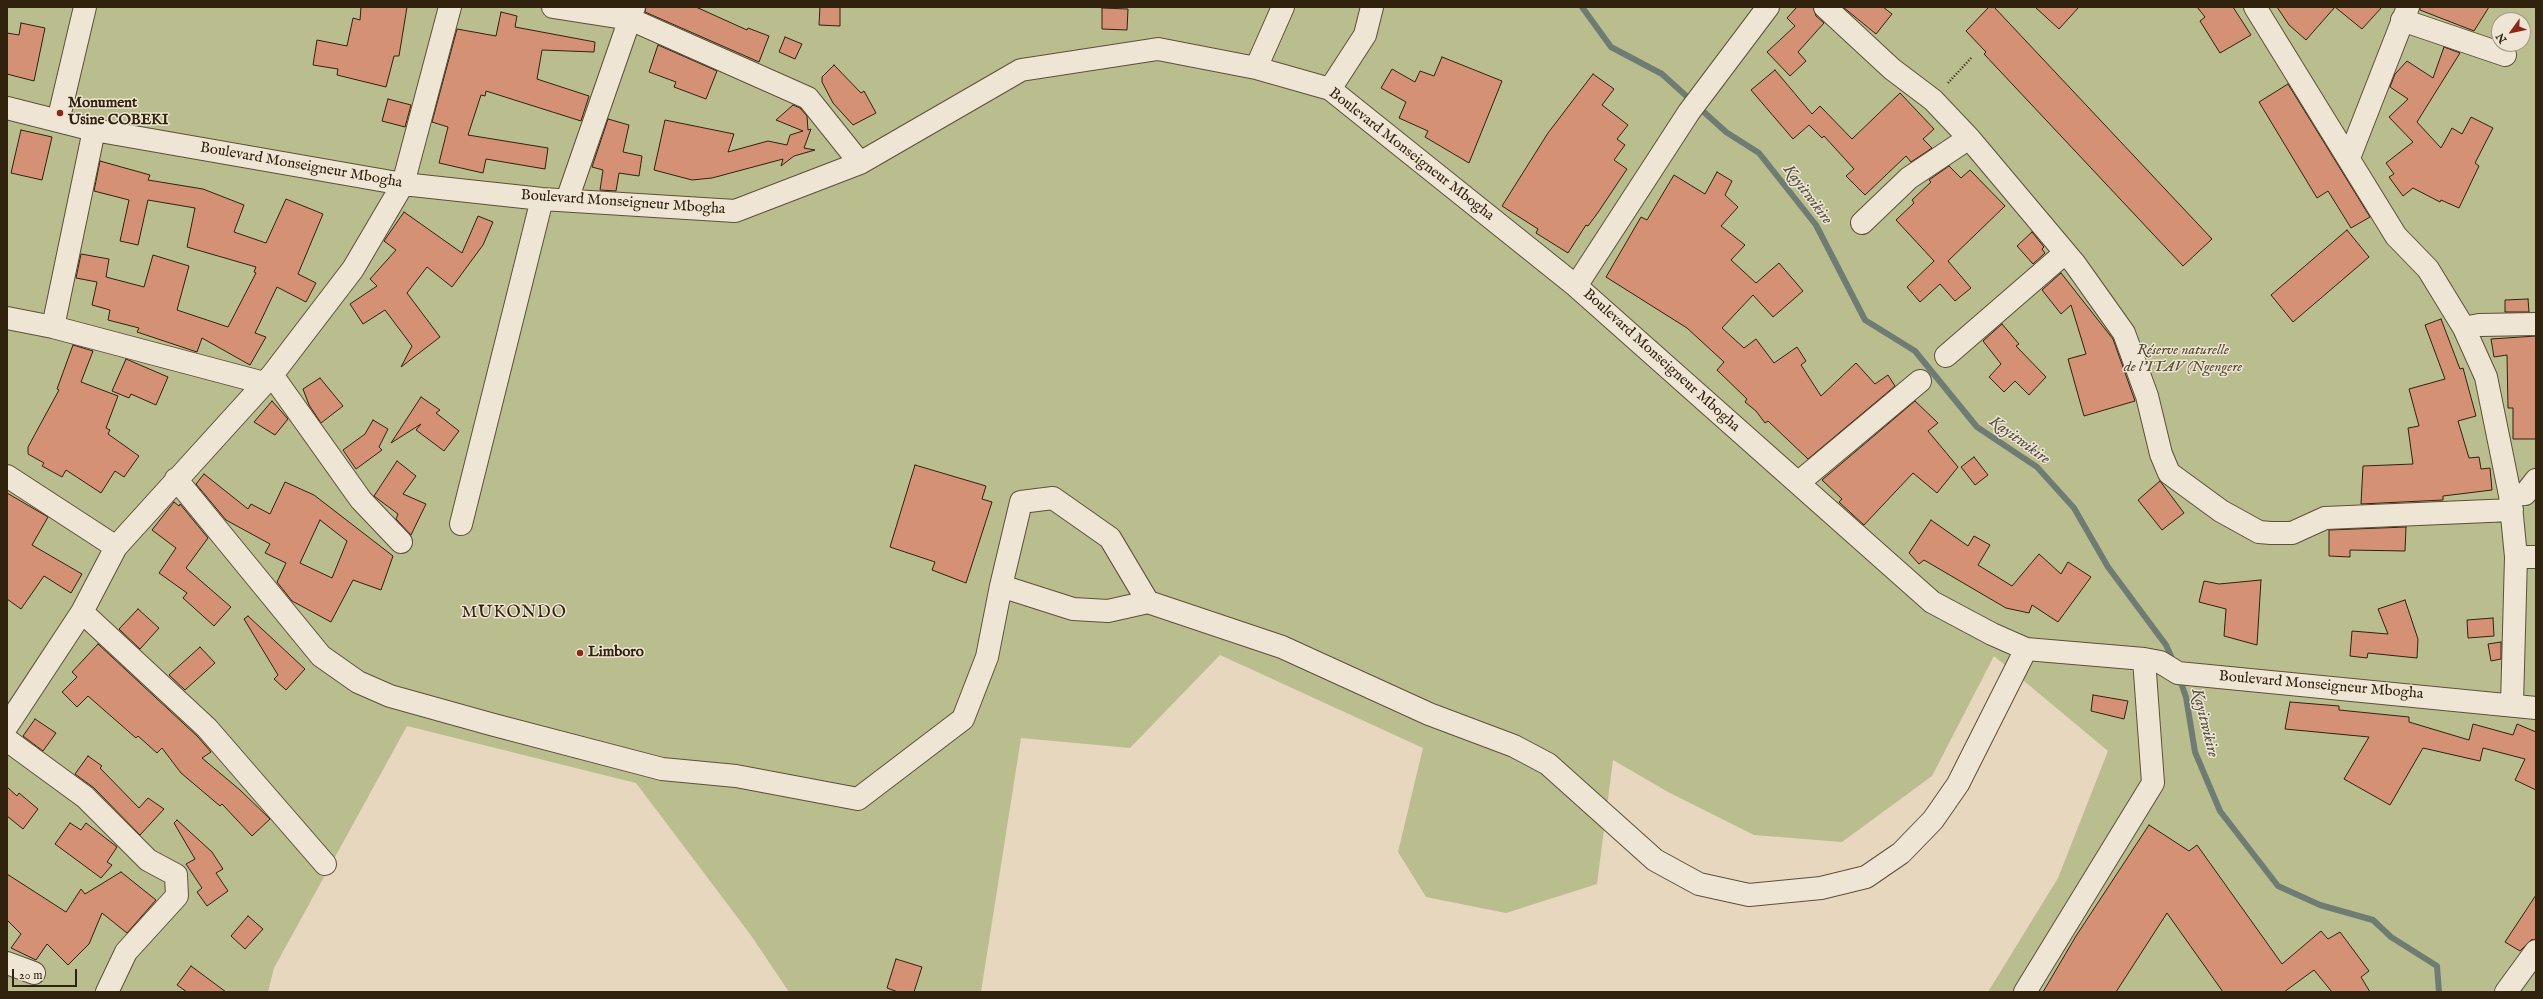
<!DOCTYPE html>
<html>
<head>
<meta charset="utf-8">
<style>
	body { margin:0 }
	#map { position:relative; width:2543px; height:999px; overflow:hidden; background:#e7d7be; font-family:"IM FELL English",serif }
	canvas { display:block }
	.frame { position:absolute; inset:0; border:8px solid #31220e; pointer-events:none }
	.north { position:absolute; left:2491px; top:12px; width:40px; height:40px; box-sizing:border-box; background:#efe5d5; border:1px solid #a39785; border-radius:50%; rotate:237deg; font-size:11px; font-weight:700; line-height:16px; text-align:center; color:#31220e }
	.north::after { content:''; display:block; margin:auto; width:14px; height:18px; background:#8f2418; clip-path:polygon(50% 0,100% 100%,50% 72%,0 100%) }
	.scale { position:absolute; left:12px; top:969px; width:65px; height:18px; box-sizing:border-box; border:2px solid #31220e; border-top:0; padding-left:5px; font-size:12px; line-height:14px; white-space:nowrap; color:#31220e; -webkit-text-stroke:3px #efe5d5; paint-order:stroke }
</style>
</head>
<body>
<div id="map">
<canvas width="2543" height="999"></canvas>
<div class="frame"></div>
<div class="north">N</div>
<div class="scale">20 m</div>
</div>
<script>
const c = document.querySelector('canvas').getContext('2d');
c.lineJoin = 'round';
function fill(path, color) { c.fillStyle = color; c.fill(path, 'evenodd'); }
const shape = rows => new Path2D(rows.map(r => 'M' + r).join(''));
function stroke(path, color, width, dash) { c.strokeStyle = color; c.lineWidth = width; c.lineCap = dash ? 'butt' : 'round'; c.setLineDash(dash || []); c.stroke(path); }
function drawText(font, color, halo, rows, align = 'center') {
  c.font = font + ' "IM FELL English",serif'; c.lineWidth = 3; c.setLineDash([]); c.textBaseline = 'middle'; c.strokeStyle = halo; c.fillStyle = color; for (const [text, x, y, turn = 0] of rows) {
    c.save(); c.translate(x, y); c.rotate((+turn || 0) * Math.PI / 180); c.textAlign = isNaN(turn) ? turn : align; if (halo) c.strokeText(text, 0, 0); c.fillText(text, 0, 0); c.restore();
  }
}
fill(shape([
	[7,7,2536,7,2536,992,1988,992,2058,878,2108,751,1994,656,1932,776,1842,842,1754,835,1668,792,1613,760,1597,884,1506,913,1426,897,1398,852,1423,748,1220,655,1130,748,1021,738,981,992,789,992,750,934,636,783,407,726,274,968,268,992,7,992],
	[2499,20,2523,20,2523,44,2499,44]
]), '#babd8e');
stroke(shape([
	[1582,7,1611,47,1662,74,1726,132,1759,153,1816,225,1865,320,1915,351,1977,427,2037,467,2074,508,2108,567,2166,645,2174,663],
	[2179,677,2186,697,2195,752,2220,811,2278,886,2320,905,2373,920,2391,937,2437,966,2439,992]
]), '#6f7c73', 6);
const building = shape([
	[361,7,407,7,399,56,394,56,386,87,337,75,338,69,313,65,317,40,347,46,353,18,360,20,361,7],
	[646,7,696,7,747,30,748,28,769,36,759,62,645,12,646,7],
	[820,7,840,7,840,26,819,25,820,7],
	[1797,7,1813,7,1816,16,1824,23,1798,52,1806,61,1790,76,1767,52,1795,26,1787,18,1797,7],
	[1843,7,1883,7,1892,14,1876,34,1843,7],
	[1989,7,1994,7,2212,239,2183,266,1984,54,1986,52,1966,31,1989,7],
	[2035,7,2079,7,2059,29,2035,7],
	[2197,7,2233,7,2251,35,2220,53,2200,21,2205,17,2197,7],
	[2277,7,2382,7,2362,29,2335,7,2306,40,2289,25,2277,7],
	[2420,7,2489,7,2474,31,2420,10,2420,7],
	[1102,8,1128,9,1127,30,1102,29,1102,8],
	[501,12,517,16,515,27,595,42,594,52,542,50,537,79,589,96,581,121,486,91,485,96,481,95,468,135,548,148,545,169,486,159,483,173,439,163,448,127,432,122,457,29,496,36,501,12],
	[21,23,45,28,34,81,7,74,7,33,19,35,21,23],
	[785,37,802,44,795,59,779,52,785,37],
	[658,45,717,71,706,99,674,87,676,82,649,72,658,45],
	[2444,47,2460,53,2417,122,2441,148,2452,128,2462,134,2471,117,2493,128,2475,163,2479,166,2459,208,2441,200,2440,202,2413,188,2403,196,2389,177,2394,174,2386,163,2413,142,2389,117,2408,99,2390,87,2395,74,2407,61,2433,78,2444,47],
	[1442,57,1502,81,1469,163,1425,137,1428,131,1399,118,1406,102,1381,88,1392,69,1415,82,1420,71,1434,76,1442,57],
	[834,65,861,93,864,91,876,113,853,125,833,103,822,82,822,77,834,65],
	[1775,70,1812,114,1820,106,1852,139,1900,93,1934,129,1923,139,1932,148,1911,162,1906,156,1865,195,1846,176,1854,169,1824,136,1822,138,1809,125,1793,139,1751,90,1775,70],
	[1593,74,1614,89,1602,105,1628,125,1617,139,1625,145,1614,160,1627,169,1599,211,1588,226,1586,225,1568,253,1536,233,1538,229,1502,206,1548,133,1593,74],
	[2288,84,2370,217,2351,228,2328,191,2317,198,2259,102,2288,84],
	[388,99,411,105,405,127,382,121,388,99],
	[793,105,800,108,807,116,808,130,811,129,804,148,815,150,794,156,781,166,783,159,712,178,692,180,654,170,665,120,734,134,728,152,768,141,787,145,790,135,803,131,776,120,793,105],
	[608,119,629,125,623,152,642,156,639,176,619,173,616,191,600,190,603,170,592,167,608,119],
	[21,130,52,137,42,180,11,173,21,130],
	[100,161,150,175,148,180,203,189,244,205,234,232,266,243,286,199,323,214,298,274,316,283,306,302,277,287,255,333,266,337,250,365,202,338,197,352,137,332,139,328,108,320,110,310,92,305,97,282,76,278,81,254,109,259,106,277,144,287,153,255,189,266,177,310,228,327,256,273,254,272,256,267,187,247,195,208,148,200,138,245,120,241,129,200,94,191,100,161],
	[1949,166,1961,178,1970,170,2005,206,1948,261,1971,288,1955,301,1940,284,1920,302,1907,287,1934,261,1896,220,1914,203,1912,200,1931,182,1929,180,1949,166],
	[1717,172,1732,181,1725,195,1738,207,1721,226,1745,245,1731,260,1756,283,1779,263,1803,291,1773,317,1753,295,1722,328,1744,348,1756,339,1774,363,1797,347,1806,361,1801,365,1821,396,1856,363,1875,384,1888,375,1895,386,1808,459,1768,421,1765,423,1756,411,1745,402,1747,399,1717,370,1724,362,1687,328,1606,277,1641,217,1647,220,1674,175,1705,194,1717,172],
	[404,212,462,253,478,216,493,222,483,245,452,287,427,267,407,293,440,337,401,367,412,346,385,310,363,324,350,304,377,286,370,279,396,250,384,241,404,212],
	[2347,230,2369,257,2293,322,2271,295,2347,230],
	[2032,232,2044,247,2042,249,2045,253,2033,264,2017,246,2032,232],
	[2061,273,2113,339,2135,401,2084,416,2068,359,2086,354,2071,305,2061,314,2042,290,2061,273],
	[2528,299,2529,312,2505,312,2505,300,2528,299],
	[2441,319,2460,369,2463,368,2476,416,2458,421,2469,458,2479,457,2481,469,2490,468,2492,490,2443,496,2443,500,2361,504,2363,466,2413,464,2408,428,2419,426,2409,389,2445,379,2425,325,2441,319],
	[2002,324,2019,344,2016,346,2046,377,2029,395,2015,381,2004,392,1989,377,2001,364,1983,341,2002,324],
	[2536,336,2536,439,2513,439,2513,408,2508,408,2507,355,2494,357,2491,339,2536,336],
	[73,345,93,351,81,382,118,396,106,428,110,430,108,434,139,456,124,477,115,471,101,493,66,470,62,477,42,466,44,463,28,454,28,447,59,390,57,389,73,345],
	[126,359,168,377,156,405,131,394,129,398,112,391,126,359],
	[320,378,343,406,321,423,309,405,303,389,320,378],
	[421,397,440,410,436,413,459,431,444,451,416,430,421,424,391,443,421,397],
	[272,401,288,419,275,435,254,422,272,401],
	[1915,401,1938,423,1928,431,1958,467,1937,493,1913,473,1864,525,1839,502,1842,499,1822,480,1915,401],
	[373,420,388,429,379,447,382,450,356,469,343,450,365,434,373,420],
	[1974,457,1988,475,1975,485,1961,467,1974,457],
	[397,461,416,476,403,494,426,504,411,535,396,519,398,514,374,496,397,461],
	[915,465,986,486,982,499,992,502,966,583,932,570,935,562,890,547,915,465],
	[204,474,248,509,251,504,270,514,285,482,314,495,393,556,381,590,353,580,331,622,292,601,277,582,286,563,265,553,270,544,226,520,196,484,204,474],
	[320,520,347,541,332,578,300,563,320,520],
	[2160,481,2184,513,2162,530,2138,500,2160,481],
	[7,493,48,517,32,545,82,574,71,593,44,576,21,609,7,599,7,493],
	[174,502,179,506,180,504,208,538,186,568,231,607,214,626,183,598,187,593,159,573,176,548,152,530,174,502],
	[1931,520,1968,546,1974,536,1990,545,1978,565,2012,586,2039,554,2061,574,2068,562,2091,577,2058,622,2032,605,2029,613,2006,608,1924,560,1919,564,1909,553,1931,520],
	[2406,527,2405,551,2350,550,2350,557,2329,556,2329,530,2406,527],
	[2261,580,2257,645,2224,636,2226,609,2199,602,2204,581,2219,584,2261,580],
	[2405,600,2418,639,2417,658,2368,653,2367,658,2350,656,2352,631,2388,634,2378,609,2405,600],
	[138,609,159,628,140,649,119,629,138,609],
	[248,616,305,669,286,690,274,679,278,675,244,619,248,616],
	[2493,618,2494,636,2468,638,2467,620,2493,618],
	[2501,642,2501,659,2491,661,2488,644,2501,642],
	[98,644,198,737,211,752,202,758,240,790,270,819,252,836,222,804,220,806,181,773,162,748,157,753,138,736,136,738,88,696,77,707,62,692,77,677,72,672,98,644],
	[200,647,215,663,185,690,169,675,200,647],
	[2093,695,2128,701,2124,719,2091,711,2093,695],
	[2290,702,2339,706,2339,710,2409,717,2409,722,2469,740,2473,724,2513,735,2517,724,2536,732,2536,790,2515,780,2525,759,2483,748,2480,761,2423,748,2390,805,2344,779,2369,737,2285,729,2290,702],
	[35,719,56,733,43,751,23,736,35,719],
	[88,756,102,766,100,768,139,808,148,798,164,809,140,835,94,788,75,774,88,756],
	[7,787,17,796,19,793,38,809,23,829,7,816,7,787],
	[177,820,212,852,223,869,216,873,228,891,207,906,197,892,202,888,186,864,195,859,174,823,177,820],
	[70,823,81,830,86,823,117,847,107,862,112,865,101,878,55,844,70,823],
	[2149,825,2189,851,2197,845,2282,964,2321,931,2328,939,2340,932,2369,971,2361,977,2370,992,2332,992,2314,970,2284,992,2223,992,2167,913,2116,992,2043,992,2076,936,2149,825],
	[121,872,156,900,127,933,102,913,89,944,68,965,47,944,36,960,11,948,21,934,7,920,7,874,66,912,81,889,85,894,121,872],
	[2536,895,2536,939,2531,940,2520,951,2505,942,2536,895],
	[248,916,263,929,245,949,231,936,248,916],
	[896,959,922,967,914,992,898,992,887,988,896,959],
	[191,966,226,992,187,992,177,985,191,966]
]);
fill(building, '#d49175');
stroke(building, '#31220e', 1);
const minor = shape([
	[553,7,630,19,808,98,860,163],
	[1825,7,1892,69,1933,100,1969,138,2075,264,2124,333,2147,396,2161,454,2169,473,2221,511,2259,532,2271,533,2292,533,2325,518,2512,510],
	[2255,7,2396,236,2428,269,2464,328,2486,377,2510,495,2516,557,2512,704],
	[2402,20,2505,55],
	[1256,68,1283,7],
	[1330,89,1365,35,1372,7],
	[7,108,94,130,403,184,542,199,735,211,860,163,1021,70,1158,49,1256,68,1330,89,1576,286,1932,602,1992,634,2026,649,2144,659,2160,662,2178,673,2536,708],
	[58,121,85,7],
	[2349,158,2408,7],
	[567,200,634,7],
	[1862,223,1909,178,1969,138],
	[1576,286,1689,112,1768,7],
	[7,318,53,327,264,383],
	[53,327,94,130],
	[2464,328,2479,325,2536,324],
	[1946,356,2065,253],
	[272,375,361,500,401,542],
	[7,476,116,547],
	[176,479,321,656,358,682,390,696,494,725,662,769,736,776,858,799,963,719,987,657,1001,586,1073,609,1108,611,1148,602,1282,647,1429,714,1514,746,1548,764,1655,860,1699,884,1749,895,1821,888,1866,877,1901,853,1933,820,1958,784,2026,649],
	[1798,483,1920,381],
	[2510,495,2525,494,2536,480],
	[461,524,542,199],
	[2516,557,2536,557],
	[1001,586,1021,502,1053,498,1110,538,1148,602],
	[82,612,207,728,325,864],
	[7,726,82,612,116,547,272,375,353,269,403,184,450,7],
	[7,740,85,797,148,860,176,875,177,896,126,952,107,992],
	[7,963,34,973],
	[2025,992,2153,783,2144,659],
	[2506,992,2536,951]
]);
stroke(minor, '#5e4f3a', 24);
stroke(shape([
	[1948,83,1972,57]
]), '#31220e', 2.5, [1, 2]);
stroke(minor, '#efe5d5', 22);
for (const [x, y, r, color] of [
	[60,113,4,"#8f2418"],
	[580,653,4,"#8f2418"]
]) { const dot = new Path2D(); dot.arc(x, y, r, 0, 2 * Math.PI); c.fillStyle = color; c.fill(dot); stroke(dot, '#efe5d5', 1.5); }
drawText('bold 15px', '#31220e', '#efe5d5', [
	["Monument",68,104],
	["Usine COBEKI",68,121],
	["Limboro",588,653]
], 'left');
drawText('15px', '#31220e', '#efe5d5', [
	["Boulevard Monseigneur Mbogha",1411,155,38],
	["Boulevard Monseigneur Mbogha",301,166,10],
	["Boulevard Monseigneur Mbogha",623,203,4],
	["Boulevard Monseigneur Mbogha",1661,361,42],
	["Boulevard Monseigneur Mbogha",2321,686,5]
]);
drawText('italic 15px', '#53492e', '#efe5d5', [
	["Réserve naturelle",2183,351],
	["de l'ITAV (Ngengere",2183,368]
]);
drawText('italic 16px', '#504f41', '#efe5d5', [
	["Kayitwikire",1807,195,53],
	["Kayitwikire",2019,441,36],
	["Kayitwikire",2204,723,76]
]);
c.letterSpacing = '1px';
drawText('17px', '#31220e', '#efe5d5', [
	["MUKONDO",514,614]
]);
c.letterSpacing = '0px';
</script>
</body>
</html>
